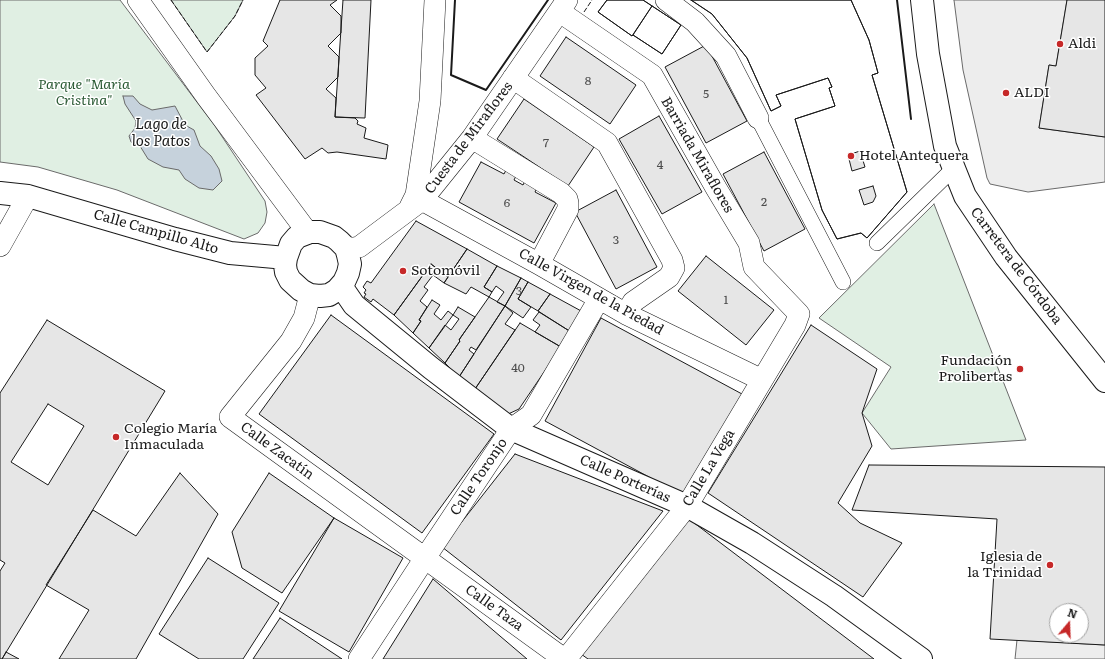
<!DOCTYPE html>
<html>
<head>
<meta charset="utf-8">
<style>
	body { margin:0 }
	#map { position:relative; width:1105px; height:659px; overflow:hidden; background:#fff; font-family:Literata,serif }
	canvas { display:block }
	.north { position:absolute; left:1049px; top:603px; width:40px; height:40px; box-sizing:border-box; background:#fff; border:1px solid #a3a3a3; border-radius:50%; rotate:19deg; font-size:11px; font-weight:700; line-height:16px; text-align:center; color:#1a1a1a }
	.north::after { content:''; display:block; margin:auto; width:14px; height:18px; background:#c62828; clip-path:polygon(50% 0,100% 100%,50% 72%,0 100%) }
</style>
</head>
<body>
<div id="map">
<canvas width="1105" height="659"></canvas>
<div class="north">N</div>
</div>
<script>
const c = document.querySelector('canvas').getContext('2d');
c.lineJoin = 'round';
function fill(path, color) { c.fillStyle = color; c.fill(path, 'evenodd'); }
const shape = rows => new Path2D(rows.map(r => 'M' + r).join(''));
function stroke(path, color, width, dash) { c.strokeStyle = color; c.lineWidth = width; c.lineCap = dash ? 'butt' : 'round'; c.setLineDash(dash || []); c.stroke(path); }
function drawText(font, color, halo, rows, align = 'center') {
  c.font = font + ' Literata,serif'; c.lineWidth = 3; c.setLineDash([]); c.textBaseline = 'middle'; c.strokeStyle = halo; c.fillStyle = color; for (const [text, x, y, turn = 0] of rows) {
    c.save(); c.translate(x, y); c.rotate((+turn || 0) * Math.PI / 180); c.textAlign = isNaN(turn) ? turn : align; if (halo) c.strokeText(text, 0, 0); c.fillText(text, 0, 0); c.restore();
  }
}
const green = shape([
	[0,0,120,0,215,126,265,201,267,212,265,223,258,233,244,239,117,190,38,167,0,162,0,0],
	[171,0,243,0,235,16,207,52,171,0],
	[934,204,1026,440,891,449,862,413,891,367,819,318,934,204]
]);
fill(green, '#e0efe3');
stroke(green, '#6a6a6a', 1);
const parking = shape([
	[954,0,1067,0,1056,66,1049,65,1039,128,1105,137,1105,182,1028,192,990,184,987,178,963,70,954,0],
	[1017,640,1105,645,1105,659,1015,659,1017,640]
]);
fill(parking, '#ededed');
stroke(parking, '#6a6a6a', 1);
const water = shape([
	[123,96,133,96,140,104,152,110,175,106,185,125,194,130,200,146,211,156,219,169,222,181,213,190,199,188,185,179,179,170,163,167,148,159,140,146,131,142,129,136,135,128,136,121,125,104,123,96]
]);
fill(water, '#c6d2dc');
stroke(water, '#6a6a6a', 1);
const building = shape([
	[280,0,337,0,330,5,341,16,341,33,328,46,339,57,338,77,326,89,336,98,335,117,355,118,358,121,357,124,366,128,364,138,388,145,386,159,337,152,328,153,322,148,305,159,256,95,266,88,255,75,255,58,268,46,263,41,280,0],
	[343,0,371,0,365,118,335,117,343,0],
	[607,0,643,0,681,25,662,54,633,35,632,36,598,12,607,0],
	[607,0,643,0,652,6,632,36,598,12,607,0],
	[691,0,851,0,869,40,878,73,872,75,907,192,867,238,861,233,837,239,822,210,795,119,835,106,829,88,832,87,828,78,776,95,781,106,771,111,747,58,712,14,691,0],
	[860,151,865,167,852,171,848,155,860,151],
	[873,186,876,196,873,202,864,205,859,190,873,186],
	[691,0,851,0,869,40,878,73,872,75,907,192,867,238,861,233,837,239,822,210,795,119,835,106,829,88,832,87,828,78,776,95,781,106,771,111,747,58,712,14,691,0],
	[1067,0,1105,0,1105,137,1039,128,1049,65,1056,66,1067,0],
	[652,6,681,25,662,54,633,35,652,6],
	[566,37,636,85,610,124,540,76,566,37],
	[706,45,747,121,706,143,665,67,706,45],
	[524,99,594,147,568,186,497,139,524,99],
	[659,116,702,192,662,214,619,139,659,116],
	[764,152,805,229,764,251,723,174,764,152],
	[481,162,504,174,506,170,516,176,514,180,523,185,525,181,537,188,535,192,556,203,534,243,459,202,481,162],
	[616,190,657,267,616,289,575,212,616,190],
	[416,221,467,249,448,277,431,264,394,315,373,299,371,302,364,297,366,294,364,293,366,290,363,287,367,281,371,283,416,221],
	[467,249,497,266,484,287,492,292,489,297,471,287,466,294,444,283,467,249],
	[706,256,774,310,746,345,678,291,706,256],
	[431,264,448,277,444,283,433,275,424,287,428,290,420,301,427,307,419,320,421,321,413,333,394,315,431,264],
	[497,266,521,278,505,306,497,302,504,292,496,286,492,292,484,287,497,266],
	[521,278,528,282,518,299,531,307,523,318,505,306,521,278],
	[528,282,550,294,538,311,518,299,528,282],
	[550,294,583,312,571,332,538,311,550,294],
	[489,297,505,306,476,350,471,347,469,350,474,354,459,377,445,363,460,341,459,340,461,337,489,297],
	[432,300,440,305,434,314,441,320,448,311,453,315,429,348,413,333,421,321,419,320,432,300],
	[505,306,513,313,505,324,515,330,475,389,459,377,505,306],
	[458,307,475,317,461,337,459,340,460,341,445,363,429,348,445,325,451,330,459,319,453,315,458,307],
	[539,312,571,332,561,347,535,332,540,325,533,320,539,312],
	[331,315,494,434,422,533,259,414,331,315],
	[601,318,742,394,686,497,545,421,601,318],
	[47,320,165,391,2,659,0,659,0,571,5,563,0,560,0,393,47,320],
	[48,404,84,426,48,485,11,462,48,404],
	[520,323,561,347,519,409,506,415,475,389,520,323],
	[811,325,877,369,862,413,872,446,838,503,860,523,902,543,863,597,708,493,811,325],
	[515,454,663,511,561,640,442,547,515,454],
	[869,465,1105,467,1105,645,990,639,997,519,852,510,869,465],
	[1057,611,1081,611,1081,635,1057,635,1057,611],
	[180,473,218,514,136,659,59,659,89,610,46,585,93,510,136,536,180,473],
	[269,473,334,518,282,593,242,568,232,532,269,473],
	[685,516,874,659,588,659,581,654,685,516],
	[334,518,403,558,349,652,279,611,334,518],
	[208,558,279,603,243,659,199,659,159,634,208,558],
	[433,579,527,659,383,659,433,579],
	[280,618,342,659,253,659,280,618],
	[6,652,19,659,2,659,6,652]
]);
fill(building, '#e6e6e6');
stroke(building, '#1a1a1a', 1);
const pedestrian = shape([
	[758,118,843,282],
	[877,243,953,169]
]);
const minor = shape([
	[138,0,206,96,308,233],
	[666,0,695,22,726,56,758,118],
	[560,12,652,75,716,188,749,243,754,267,799,314,795,325,687,506,566,659],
	[513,78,607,143,672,260,674,268,669,277,633,302,626,314],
	[472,138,561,193,567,199,568,203,568,209,539,264],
	[422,200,539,264,626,314,762,380],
	[410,207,416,195,418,182,430,101,435,0],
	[0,246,28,196],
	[346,248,353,248,359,247,422,200,472,138,567,0],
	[310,295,304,318,291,341,230,417,564,659],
	[359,659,425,558,511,429,531,415,599,299]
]);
const tertiary = shape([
	[922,0,928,54,945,146,965,196,1006,257,1105,381],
	[0,193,28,196,175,239,230,253,286,258],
	[310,232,320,232,334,237,339,241,346,248,348,255,350,264,348,273,344,282,337,290,329,295,320,296,310,295,301,290,290,280,286,272,285,265,286,258,291,244,297,237,310,232],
	[341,286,354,305,431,368,511,429,687,506,752,543,834,596,921,659]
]);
stroke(pedestrian, '#1a1a1a', 16);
stroke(minor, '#1a1a1a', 22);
stroke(tertiary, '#1a1a1a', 24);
stroke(pedestrian, '#fff', 15);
stroke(minor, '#fff', 21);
stroke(tertiary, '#fff', 22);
stroke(shape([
	[171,0,207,52,235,16,243,0],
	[584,12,592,0]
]), '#1a1a1a', 1, [5, 2]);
stroke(shape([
	[455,0,451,75,486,90,548,0],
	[897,0,911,119]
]), '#1a1a1a', 2);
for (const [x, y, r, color] of [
	[1060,44,4,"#c62828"],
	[1006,93,4,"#c62828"],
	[851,156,4,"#c62828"],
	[403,271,4,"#c62828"],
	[1020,369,4,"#c62828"],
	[116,437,4,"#c62828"],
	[1050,565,4,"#c62828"]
]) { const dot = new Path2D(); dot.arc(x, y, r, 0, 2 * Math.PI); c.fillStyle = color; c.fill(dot); stroke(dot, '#fff', 1.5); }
drawText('12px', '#4d4d4d', null, [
	["8",588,81],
	["5",706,94],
	["7",546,143],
	["4",660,165],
	["2",764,202],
	["6",507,203],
	["3",616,240],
	["3",519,291],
	["1",726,300],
	["40",518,368]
]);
drawText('14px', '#1a1a1a', '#fff', [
	["Aldi",1068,44],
	["ALDI",1014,93],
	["Hotel Antequera",859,156],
	["Sotomóvil",411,271],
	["Fundación",1012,361,"right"],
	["Prolibertas",1012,377,"right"],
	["Colegio María",124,429],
	["Inmaculada",124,445],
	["Iglesia de",1042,557,"right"],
	["la Trinidad",1042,573,"right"]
], 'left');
drawText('italic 14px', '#2b5a34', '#fff', [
	["Parque \"María",84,85],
	["Cristina\"",84,101]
]);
drawText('14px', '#1a1a1a', '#fff', [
	["Cuesta de Miraflores",469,138,-53],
	["Barriada Miraflores",697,155,60],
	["Calle Campillo Alto",156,232,16],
	["Carretera de Córdoba",1016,266,53],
	["Calle Virgen de la Piedad",591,292,29],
	["Calle Zacatín",277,451,36],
	["Calle La Vega",709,468,-59],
	["Calle Toronjo",479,477,-56],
	["Calle Porterías",625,479,24],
	["Calle Taza",494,608,36]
]);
drawText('italic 15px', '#1a1a1a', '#fff', [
	["Lago de",161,125],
	["los Patos",161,142]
]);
</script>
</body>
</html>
